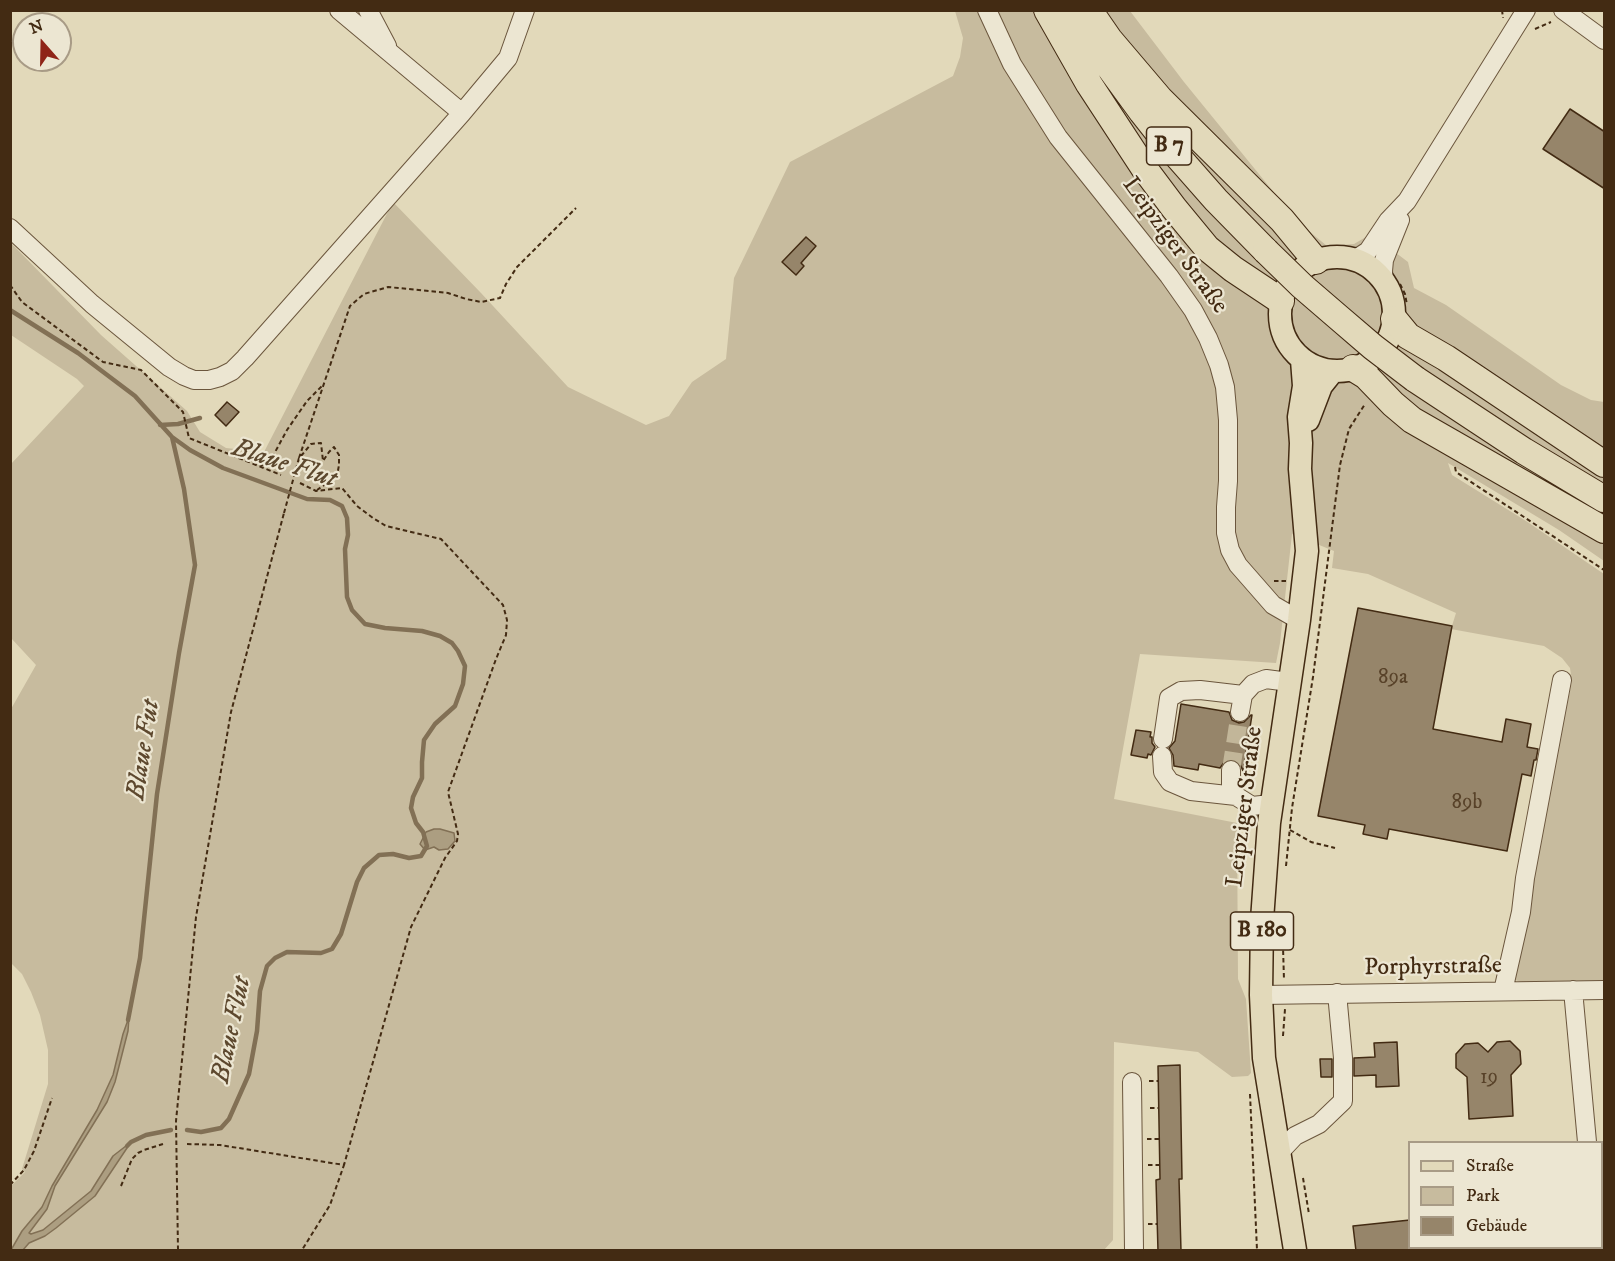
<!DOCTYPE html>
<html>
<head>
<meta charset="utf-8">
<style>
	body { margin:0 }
	#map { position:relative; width:1615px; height:1261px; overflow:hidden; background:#e2d9ba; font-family:"IM FELL DW Pica",serif }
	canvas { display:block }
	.frame { position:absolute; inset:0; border:12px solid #432b13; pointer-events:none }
	.legend { position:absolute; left:1408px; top:1141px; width:195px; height:108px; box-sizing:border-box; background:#ece6d2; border:2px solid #a89b86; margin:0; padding:8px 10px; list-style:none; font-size:18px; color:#432b13 }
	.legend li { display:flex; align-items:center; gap:12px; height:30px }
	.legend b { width:30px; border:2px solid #a89b86 }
	.north { position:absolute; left:12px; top:12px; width:60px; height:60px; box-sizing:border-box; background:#ece6d2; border:2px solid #a89b86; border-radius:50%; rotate:340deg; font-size:16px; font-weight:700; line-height:24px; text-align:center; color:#432b13 }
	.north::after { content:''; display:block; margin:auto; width:21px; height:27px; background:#8f2418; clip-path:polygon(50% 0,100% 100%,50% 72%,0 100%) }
</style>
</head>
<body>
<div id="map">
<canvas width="1615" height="1261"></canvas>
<div class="frame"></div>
<ul class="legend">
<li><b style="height:8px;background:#e2d9ba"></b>Straße</li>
<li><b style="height:16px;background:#c7bb9e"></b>Park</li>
<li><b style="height:16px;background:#96856a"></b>Gebäude</li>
</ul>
<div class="north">N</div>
</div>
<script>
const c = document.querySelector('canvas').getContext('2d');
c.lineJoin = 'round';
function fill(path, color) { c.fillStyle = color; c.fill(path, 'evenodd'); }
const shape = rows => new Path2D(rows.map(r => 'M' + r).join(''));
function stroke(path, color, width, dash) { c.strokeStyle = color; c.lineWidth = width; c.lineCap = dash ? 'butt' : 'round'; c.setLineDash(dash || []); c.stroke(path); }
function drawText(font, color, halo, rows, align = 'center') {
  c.font = font + ' "IM FELL DW Pica",serif'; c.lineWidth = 4.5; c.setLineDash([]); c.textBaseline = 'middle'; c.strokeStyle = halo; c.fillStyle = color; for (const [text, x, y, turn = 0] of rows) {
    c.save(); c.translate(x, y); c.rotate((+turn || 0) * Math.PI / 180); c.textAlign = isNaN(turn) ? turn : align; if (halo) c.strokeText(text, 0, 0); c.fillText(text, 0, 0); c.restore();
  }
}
fill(shape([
	[955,11,1130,11,1184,82,1298,222,1327,246,1354,244,1371,234,1408,262,1414,288,1446,305,1561,385,1591,400,1604,402,1604,561,1559,530,1448,463,1452,475,1526,521,1604,574,1604,981,1521,982,1515,980,1513,974,1572,681,1570,668,1562,658,1544,646,1451,629,1456,613,1368,574,1332,568,1334,551,1292,534,1280,643,1276,663,1140,654,1114,799,1237,823,1238,979,1246,999,1251,1073,1248,1076,1232,1077,1198,1052,1114,1042,1113,1240,1104,1250,23,1250,29,1243,45,1236,56,1228,95,1196,113,1156,91,1191,43,1230,31,1234,29,1233,47,1209,55,1186,107,1102,115,1082,128,1031,127,1023,113,1075,97,1110,52,1186,42,1207,22,1231,10,1250,10,1187,25,1172,22,1169,48,1084,48,1050,40,1015,31,992,22,974,11,963,11,709,36,665,11,638,11,464,84,386,77,379,11,335,11,243,101,335,187,411,200,432,226,448,264,452,393,202,481,293,568,387,646,425,669,416,692,382,726,359,734,278,790,162,953,76,960,57,963,38]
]), '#c7bb9e');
const water = shape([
	[434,829,440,829,454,833,455,841,448,849,439,850,434,847,425,850,420,844,426,832,434,829],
	[129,1017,128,1031,115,1082,107,1102,55,1186,47,1209,29,1233,31,1234,43,1230,91,1191,113,1156,131,1142,95,1196,56,1228,45,1236,29,1243,23,1250,11,1250,22,1231,42,1207,52,1186,97,1110,113,1075,123,1034,129,1017]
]);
fill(water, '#ac9e81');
stroke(water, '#827055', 1.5);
stroke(shape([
	[10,310,78,353,135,396,172,437,184,489,195,565,179,653,157,794,140,958,128,1020],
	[160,425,178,424,200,418],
	[172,437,190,450,223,468,307,499,330,500,342,506,347,518,348,535,345,549,347,597,352,610,365,624,385,628,422,631,440,636,452,643,458,651,465,666,463,684,455,706,435,724,424,740,422,762,422,778,413,797,411,808,416,823,423,832,427,846,421,856,409,858,393,854,379,855,364,868,357,882,341,934,332,949,321,953,287,952,275,958,267,966,260,991,257,1031,249,1074,229,1119,221,1128,201,1132,187,1130],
	[127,1146,131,1142,146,1135,171,1130]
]), '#827055', 4.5);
const building = shape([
	[1570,109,1605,132,1605,189,1543,149,1570,109],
	[806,237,816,246,801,263,804,266,796,275,782,262,806,237],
	[227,402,239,412,226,426,215,415,227,402],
	[1358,608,1452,626,1433,729,1502,742,1506,719,1531,724,1527,747,1538,749,1536,760,1534,760,1531,776,1522,774,1507,851,1389,829,1387,839,1363,834,1365,825,1318,816,1358,608],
	[1181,704,1229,712,1232,720,1239,723,1244,722,1251,715,1252,715,1243,771,1240,764,1237,761,1232,759,1225,761,1220,768,1199,764,1198,770,1174,766,1173,755,1169,748,1175,741,1181,704],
	[1136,730,1151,732,1150,737,1152,737,1152,743,1155,747,1151,755,1148,754,1147,758,1131,755,1136,730],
	[1510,1041,1520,1051,1521,1064,1511,1075,1513,1116,1469,1119,1467,1077,1456,1068,1456,1054,1465,1044,1478,1043,1488,1052,1497,1042,1510,1041],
	[1397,1042,1399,1086,1376,1087,1376,1075,1354,1076,1354,1058,1375,1057,1374,1043,1397,1042],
	[1320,1059,1332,1059,1332,1077,1321,1077,1320,1059],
	[1180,1065,1182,1179,1179,1179,1181,1251,1158,1251,1156,1180,1160,1179,1158,1066,1180,1065],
	[1410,1220,1410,1251,1356,1251,1353,1226,1410,1220]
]);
fill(building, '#96856a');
stroke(building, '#432b13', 1.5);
stroke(shape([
	[1231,770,1240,712]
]), '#c2b699', 18, [18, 9]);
const minor = shape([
	[339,10,462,113],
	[368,10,387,46],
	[987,10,1012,64,1058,137,1169,276,1193,310,1208,338,1219,365,1225,387,1228,420,1228,481,1226,507,1226,533,1230,550,1238,565,1273,605,1299,620],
	[1563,10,1604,40],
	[10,228,92,304,169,367,184,376,194,380,209,380,220,377,232,371,245,358,462,113,508,58,525,10],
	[1354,260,1368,251,1388,221,1407,201,1526,10],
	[1384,282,1383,271,1384,260,1400,220],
	[1240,712,1243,695,1253,684,1266,679,1289,682],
	[1163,739,1169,698,1181,691,1200,690,1243,695],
	[1162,756,1163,772,1170,782,1191,791,1236,796],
	[1231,770,1231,785,1236,796,1252,806,1271,804],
	[1573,990,1587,1142],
	[1503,991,1521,912,1525,878,1562,680],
	[1261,995,1604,990],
	[1132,1082,1134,1250],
	[1279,1153,1295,1136,1319,1124,1343,1101,1343,1058,1337,993],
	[1598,1248,1598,1250]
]);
const major = shape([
	'1280 314a57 57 0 1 1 114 0a57 57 0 1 1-114 0Z',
	[1308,420,1321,386,1333,371],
	[1295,1250,1264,1058,1261,995,1262,920,1269,823,1299,620,1307,551,1300,469,1301,443,1299,417,1304,386,1302,360]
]);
const highway = shape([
	[1047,10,1089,84,1144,168,1174,208,1207,248,1233,269,1281,301],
	[1065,10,1083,31,1142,112,1172,150,1216,200,1266,251],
	[1089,10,1109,39,1160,99,1282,220,1316,261],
	[1394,319,1408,336,1446,358,1604,464],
	[1353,368,1366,376,1393,404,1412,420,1604,530],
	[1415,379,1524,451,1604,499]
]);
stroke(minor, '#6b563d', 20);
stroke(major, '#432b13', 25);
stroke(highway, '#432b13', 28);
stroke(shape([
	[1502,10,1503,18],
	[1535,29,1551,22],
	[1400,284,1405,294,1407,305],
	[10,285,22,302,103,362,141,370,183,412,189,438,281,475],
	[301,456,311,444,321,443,323,461,329,452,334,447,339,455,339,465,337,476,317,490],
	[299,458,350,306,364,294,388,287,448,293,466,299,481,302,500,298,506,284,517,267,576,208],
	[260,466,268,462,274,454,287,430,307,401,323,385],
	[1455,467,1456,472,1604,570],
	[300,483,316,491,342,488,357,506,373,518,386,526,441,539,503,605,507,620,506,635,496,659,448,792,458,834,457,841,445,858,411,927,344,1165],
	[1274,581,1286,581],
	[1290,830,1311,842,1335,848],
	[1286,866,1292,808,1313,677,1340,465,1349,429,1365,404],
	[1282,913,1284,980],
	[1283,1036,1285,1009],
	[1149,1081,1158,1081],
	[1250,1094,1257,1250],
	[1150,1108,1159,1108],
	[1147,1139,1159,1139],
	[187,1144,220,1145,344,1165,330,1205,302,1250],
	[1148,1165,1160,1165],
	[1303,1178,1309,1214],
	[10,1185,24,1170,34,1151,52,1098],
	[121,1186,132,1159,138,1153,144,1150,163,1144],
	[1148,1224,1157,1224],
	[178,1250,176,1121,196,917,231,712,284,513]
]), '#432b13', 2, [4.5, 3]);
stroke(minor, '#ece6d2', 18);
stroke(major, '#e2d9ba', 22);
stroke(highway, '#e2d9ba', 26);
const highwayBridge = shape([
	[1266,251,1302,286,1338,317,1373,347,1415,379]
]);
stroke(highwayBridge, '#432b13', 28, []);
stroke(shape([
	[284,513,299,458]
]), '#432b13', 2, [4.5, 3]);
stroke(highwayBridge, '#e2d9ba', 26);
drawText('21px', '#584229', null, [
	["89a",1393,679],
	["89b",1467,804],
	["19",1489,1079]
]);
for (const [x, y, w] of [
	[1169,146,45],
	[1262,931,63]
]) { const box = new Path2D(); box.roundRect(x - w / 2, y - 19, w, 38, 4.5); c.fillStyle = '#ece6d2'; c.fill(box); stroke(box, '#432b13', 1.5); }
drawText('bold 22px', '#432b13', null, [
	["B 7",1169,146],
	["B 180",1262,931]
]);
drawText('24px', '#432b13', '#ece6d2', [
	["Leipziger Straße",1174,246,54],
	["Leipziger Straße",1246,807,-83],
	["Porphyrstraße",1433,968,-1]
]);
drawText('italic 26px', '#5d482e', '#ece6d2', [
	["Blaue Flut",284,465,18],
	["Blaue Fut",145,750,-81],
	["Blaue Flut",233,1030,-78]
]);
</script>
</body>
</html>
